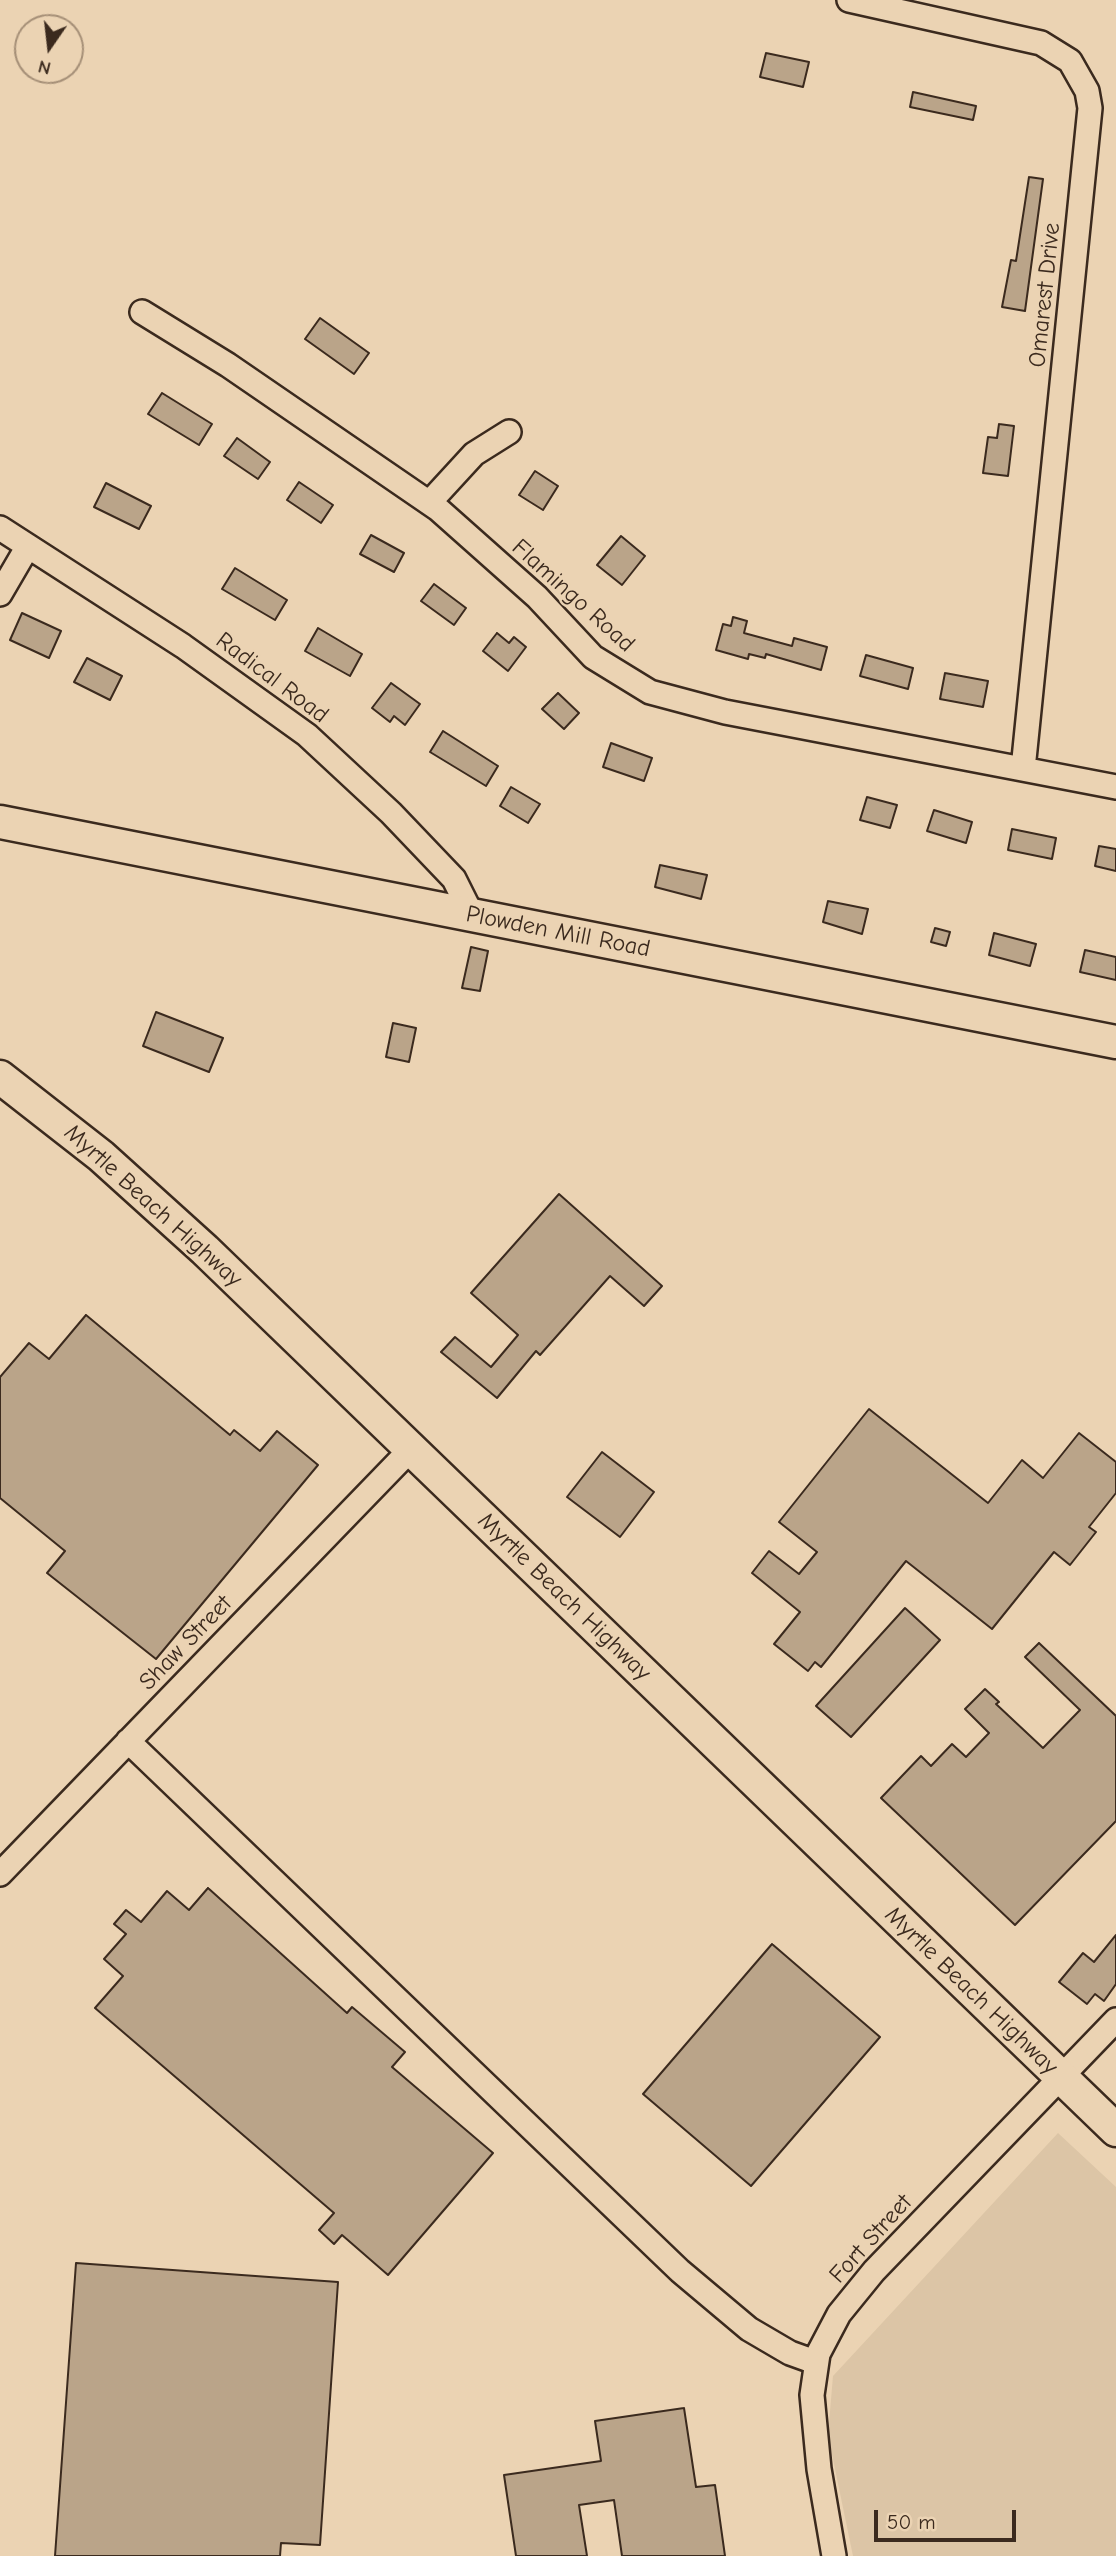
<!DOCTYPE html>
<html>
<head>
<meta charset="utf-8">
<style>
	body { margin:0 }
	#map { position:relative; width:1116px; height:2556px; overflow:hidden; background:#ebd3b3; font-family:"Comic Neue",sans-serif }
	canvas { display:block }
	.north { position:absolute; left:14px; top:14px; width:70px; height:70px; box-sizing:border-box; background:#ebd3b3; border:2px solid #a58f77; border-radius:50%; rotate:194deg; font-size:19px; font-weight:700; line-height:28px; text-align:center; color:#3b2a1e }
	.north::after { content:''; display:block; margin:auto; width:24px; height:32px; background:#3b2a1e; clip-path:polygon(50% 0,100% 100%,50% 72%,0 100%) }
	.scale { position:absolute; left:874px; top:2510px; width:142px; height:32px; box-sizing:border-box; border:4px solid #3b2a1e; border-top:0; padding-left:9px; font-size:21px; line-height:24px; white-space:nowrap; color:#3b2a1e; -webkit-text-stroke:5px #ebd3b3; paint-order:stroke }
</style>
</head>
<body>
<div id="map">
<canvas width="1116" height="2556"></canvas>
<div class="north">N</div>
<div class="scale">50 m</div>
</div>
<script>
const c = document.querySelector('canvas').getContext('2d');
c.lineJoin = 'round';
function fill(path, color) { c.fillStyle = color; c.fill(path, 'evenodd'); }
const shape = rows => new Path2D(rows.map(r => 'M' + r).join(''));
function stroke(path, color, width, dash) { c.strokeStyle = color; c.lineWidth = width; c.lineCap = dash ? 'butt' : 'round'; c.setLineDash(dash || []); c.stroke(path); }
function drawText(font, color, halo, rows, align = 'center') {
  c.font = font + ' "Comic Neue",sans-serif'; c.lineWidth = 5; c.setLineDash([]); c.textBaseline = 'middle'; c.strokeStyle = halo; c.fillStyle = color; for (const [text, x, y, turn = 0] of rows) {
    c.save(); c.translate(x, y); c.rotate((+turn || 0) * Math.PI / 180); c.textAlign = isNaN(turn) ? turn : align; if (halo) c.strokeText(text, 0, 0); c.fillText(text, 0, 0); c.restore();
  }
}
fill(shape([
	[1058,2133,1116,2187,1116,2556,853,2556,828,2435,833,2376]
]), '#dcc5a6');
const building = shape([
	[766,53,809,62,803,87,760,77,766,53],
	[913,92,976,106,973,120,910,107,913,92],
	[1029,177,1043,179,1025,311,1002,307,1011,260,1016,261,1029,177],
	[320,318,369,353,354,374,305,339,320,318],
	[162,393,212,424,199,445,148,414,162,393],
	[999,424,1014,426,1008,476,983,473,988,437,997,438,999,424],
	[237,438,270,462,258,479,224,456,237,438],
	[535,471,558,486,543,510,519,495,535,471],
	[299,482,333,505,321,523,287,500,299,482],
	[106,483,151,506,139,529,94,507,106,483],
	[371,535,404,553,394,572,360,554,371,535],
	[621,536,645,556,622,585,597,565,621,536],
	[235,568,287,600,275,620,222,589,235,568],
	[434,584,466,608,454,625,421,601,434,584],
	[22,613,61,631,49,658,10,640,22,613],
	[733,617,747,621,744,633,792,646,794,638,827,647,821,670,766,654,765,658,749,654,748,659,716,650,723,624,731,626,733,617],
	[318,628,362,654,350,676,305,651,318,628],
	[497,633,509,643,514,637,526,647,508,671,483,651,497,633],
	[866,655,913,668,908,689,860,676,866,655],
	[87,658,122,676,110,700,74,682,87,658],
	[945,673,988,681,983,707,940,699,945,673],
	[391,683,420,704,405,725,394,716,390,722,372,708,391,683],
	[558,693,579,713,564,729,542,709,558,693],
	[443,731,498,766,486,786,430,752,443,731],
	[611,743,652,758,644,781,603,767,611,743],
	[511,787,540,804,528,823,500,806,511,787],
	[867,797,897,805,890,828,860,820,867,797],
	[934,810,972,822,966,843,927,831,934,810],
	[1012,829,1056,838,1052,859,1008,850,1012,829],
	[1099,846,1116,849,1116,871,1095,866,1099,846],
	[660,865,707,875,701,899,655,887,660,865],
	[828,901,868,909,862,934,823,922,828,901],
	[935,928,950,932,946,946,931,942,935,928],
	[994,933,1036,944,1030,966,989,955,994,933],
	[471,947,488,951,480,991,462,988,471,947],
	[1085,950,1116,957,1116,980,1080,972,1085,950],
	[156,1012,223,1038,209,1072,143,1046,156,1012],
	[393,1023,416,1028,409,1062,386,1057,393,1023],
	[559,1194,662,1286,644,1306,610,1276,540,1355,536,1351,497,1398,441,1352,455,1337,491,1367,518,1335,471,1293,559,1194],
	[86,1315,230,1435,234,1430,260,1451,277,1431,318,1465,156,1659,47,1573,65,1551,0,1498,0,1377,29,1343,49,1359,86,1315],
	[869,1409,988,1503,1022,1460,1043,1478,1079,1433,1116,1462,1116,1493,1089,1527,1096,1532,1070,1565,1054,1552,992,1629,906,1561,821,1667,815,1662,808,1671,774,1644,800,1612,752,1573,769,1551,799,1574,817,1552,779,1522,869,1409],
	[602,1452,654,1492,620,1537,567,1497,602,1452],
	[905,1608,940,1640,851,1737,816,1706,905,1608],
	[1039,1643,1116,1716,1116,1821,1015,1925,881,1798,921,1756,931,1766,952,1744,966,1757,989,1733,965,1709,985,1689,999,1702,996,1704,1043,1748,1080,1710,1025,1657,1039,1643],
	[208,1888,347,2013,352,2007,405,2052,392,2067,493,2153,388,2275,342,2235,334,2244,319,2230,334,2213,95,2008,123,1976,104,1959,126,1934,114,1924,126,1910,141,1922,167,1891,189,1910,208,1888],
	[1116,1935,1116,1984,1104,2001,1095,1994,1087,2004,1059,1982,1083,1953,1094,1962,1116,1935],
	[772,1944,880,2037,751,2186,643,2094,772,1944],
	[76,2263,338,2282,320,2545,281,2543,280,2556,55,2556,76,2263],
	[684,2408,696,2487,715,2485,725,2556,622,2556,614,2500,579,2505,587,2556,516,2556,504,2475,601,2461,595,2421,684,2408]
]);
fill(building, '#baa489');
stroke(building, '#3b2a1e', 2);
const street = shape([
	[849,0,1041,43,1070,61,1087,91,1090,108,1023,769],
	[142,312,228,365,438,509,537,597,593,657,650,692,725,712,1116,787],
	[429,503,474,454,509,432],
	[0,528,183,646,307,735,391,813,454,879,472,915],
	[0,594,28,546],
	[128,1741,680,2271,749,2329,790,2353,815,2362],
	[0,1874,411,1449],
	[834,2556,819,2469,812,2395,818,2354,839,2314,874,2271,1116,2020]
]);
const secondary = shape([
	[0,822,1116,1042],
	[0,1077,101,1156,205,1250,1116,2130]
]);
stroke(street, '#3b2a1e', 28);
stroke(secondary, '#3b2a1e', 37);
stroke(street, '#ebd3b3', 23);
stroke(secondary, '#ebd3b3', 32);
drawText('24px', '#3b2a1e', '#ebd3b3', [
	["Omarest Drive",1045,295,-84],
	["Flamingo Road",573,596,42],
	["Radical Road",272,678,37],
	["Plowden Mill Road",558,932,11],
	["Myrtle Beach Highway",153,1206,42],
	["Myrtle Beach Highway",564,1597,44],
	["Shaw Street",186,1643,-46],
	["Myrtle Beach Highway",971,1991,44],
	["Fort Street",871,2239,-48]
]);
</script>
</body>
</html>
